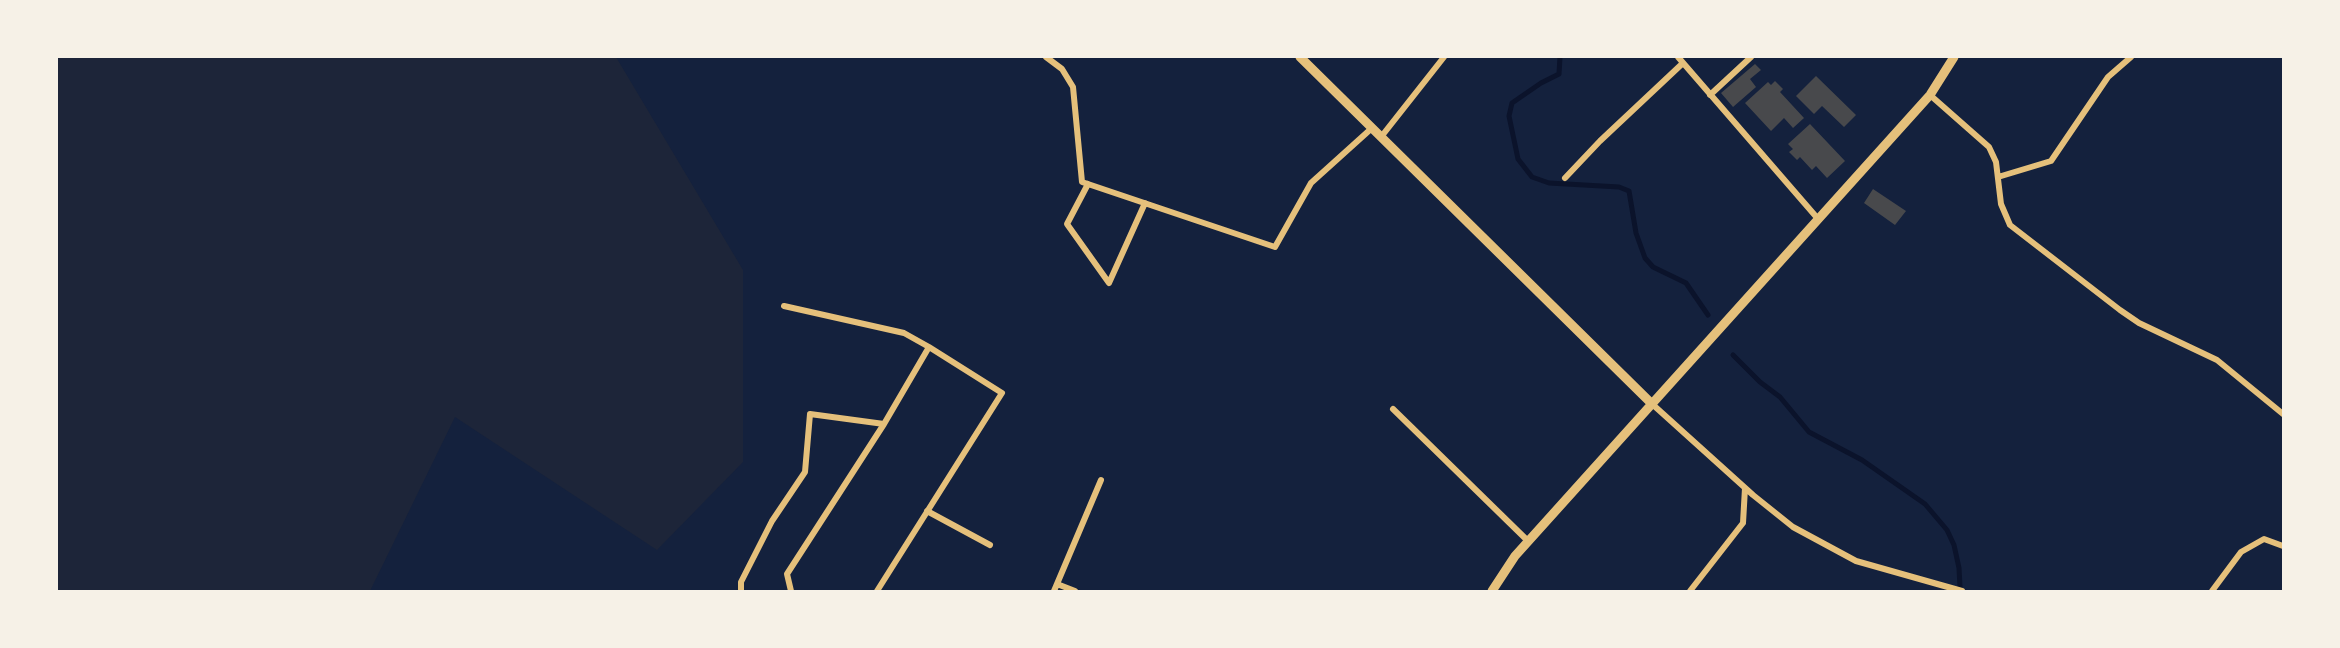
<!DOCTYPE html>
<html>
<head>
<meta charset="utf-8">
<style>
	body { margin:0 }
	#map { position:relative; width:2340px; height:648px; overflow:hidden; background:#14213d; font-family:"Public Sans",sans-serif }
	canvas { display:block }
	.frame { position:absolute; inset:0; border:58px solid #f6f1e7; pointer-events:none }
</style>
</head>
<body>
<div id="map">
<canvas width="2340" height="648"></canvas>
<div class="frame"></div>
</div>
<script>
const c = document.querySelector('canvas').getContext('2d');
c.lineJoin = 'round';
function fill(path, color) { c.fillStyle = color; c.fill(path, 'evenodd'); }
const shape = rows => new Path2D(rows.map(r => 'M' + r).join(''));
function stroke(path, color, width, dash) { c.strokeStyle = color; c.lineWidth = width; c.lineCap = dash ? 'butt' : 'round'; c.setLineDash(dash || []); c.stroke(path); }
fill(shape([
	[57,57,616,57,743,270,743,462,657,550,455,417,370,591,57,591]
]), '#1d2539');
stroke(shape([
	[1560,57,1559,74,1541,83,1512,103,1509,116,1518,159,1532,177,1549,183,1619,187,1629,191,1636,233,1645,258,1653,267,1686,283,1708,315],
	[1733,355,1760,382,1780,397,1809,432,1862,460,1925,504,1947,530,1954,545,1959,568,1960,587]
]), '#0b132b', 5);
fill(shape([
	[1755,64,1761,70,1750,79,1756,87,1733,107,1721,93],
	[1816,76,1856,115,1844,127,1822,106,1814,114,1796,96],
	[1775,81,1783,89,1780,92,1804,118,1793,128,1784,118,1771,131,1745,103,1768,82,1771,85],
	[1810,124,1845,161,1827,178,1816,166,1812,170,1800,157,1797,160,1789,152,1793,149,1788,144],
	[1873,189,1906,211,1895,225,1864,203]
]), '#48494c');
stroke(shape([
	[1046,57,1062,69,1073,87,1082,182,1275,247,1311,183,1372,128],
	[1678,57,1819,220],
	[1710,95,1751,57],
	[1930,95,1989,147,1996,162,2001,204,2010,225,2120,310,2139,323,2217,360,2283,414],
	[1381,137,1444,57],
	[1998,177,2051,161,2108,77,2131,57],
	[1565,178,1600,141,1683,63],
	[1088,184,1067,224,1109,283,1145,203],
	[784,306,904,333,929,347],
	[1651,403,1753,495,1793,527,1856,561,1962,591],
	[1393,409,1528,541],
	[927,511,990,545],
	[1057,584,1075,591],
	[741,591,741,582,772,521,805,472,810,414,884,424,929,347,1002,393,877,591],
	[791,591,787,574,884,424],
	[1054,591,1101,480],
	[1690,591,1743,523,1745,488],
	[2212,591,2241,552,2264,539,2283,546]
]), '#e5c07b', 6);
stroke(shape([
	[1300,57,1651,403],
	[1492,591,1515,556,1930,95,1954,57]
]), '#e5c07b', 9);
</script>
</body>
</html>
